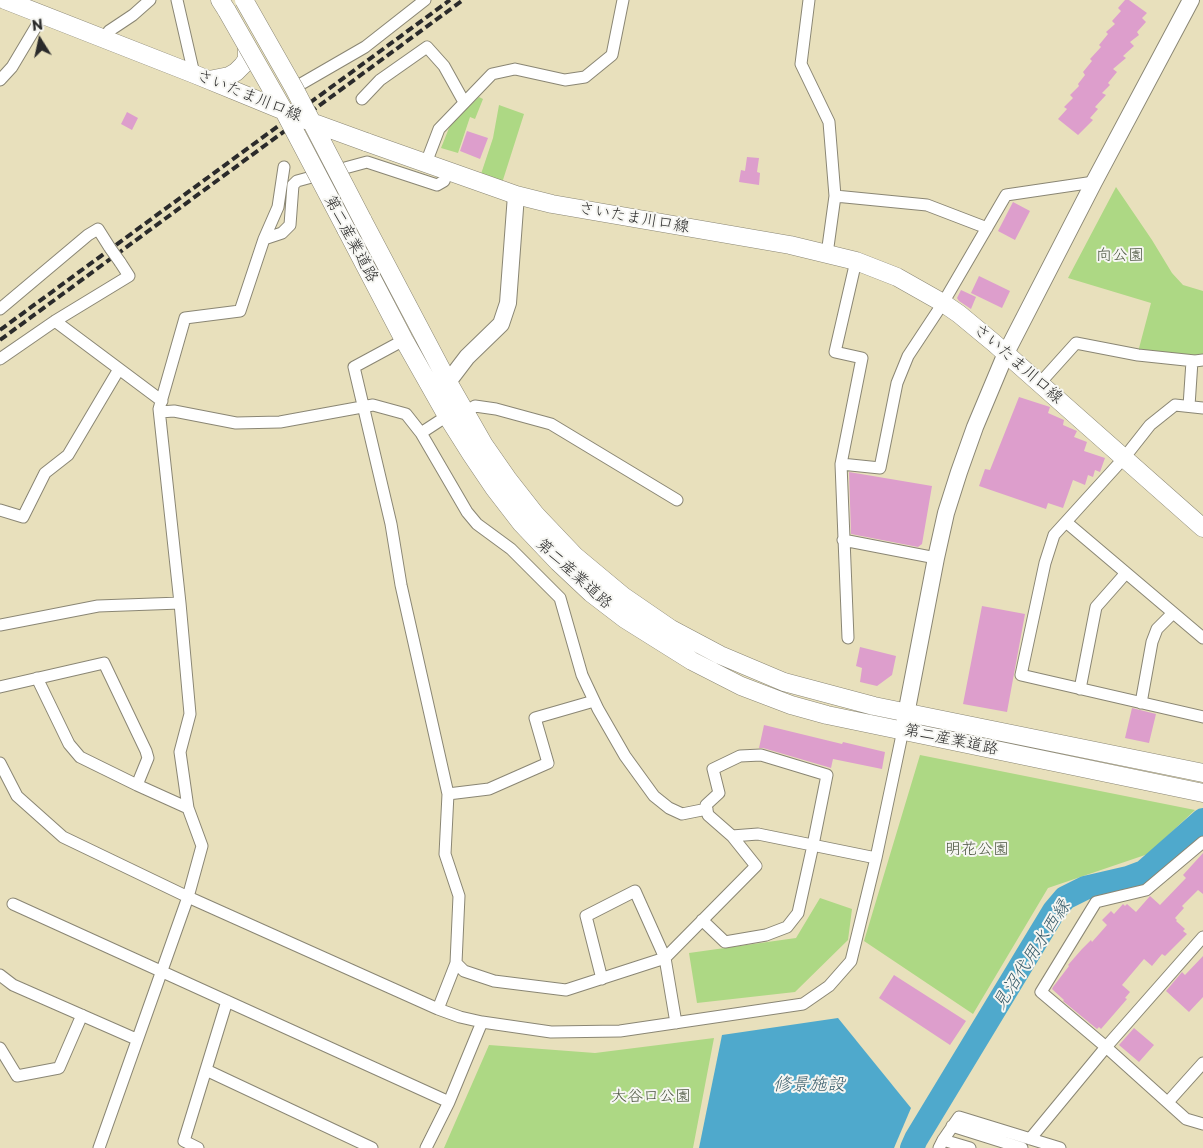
<!DOCTYPE html>
<html>
<head>
<meta charset="utf-8">
<style>
	body { margin:0 }
	#map { position:relative; width:1203px; height:1148px; overflow:hidden; background:#e8e0bc; font-family:"Playpen Sans",sans-serif }
	canvas { display:block }
	.north { position:absolute; left:15px; top:15px; width:50px; height:50px; -webkit-text-stroke:4px #f6f6f2; paint-order:stroke; rotate:350deg; font-size:14px; font-weight:700; line-height:20px; text-align:center; color:#2b2b2b }
	.north::after { content:''; display:block; margin:auto; width:18px; height:22px; background:#2b2b2b; clip-path:polygon(50% 0,100% 100%,50% 72%,0 100%) }
</style>
</head>
<body>
<div id="map">
<canvas width="1203" height="1148"></canvas>
<div class="north">N</div>
</div>
<script>
const c = document.querySelector('canvas').getContext('2d');
c.lineJoin = 'round';
function fill(path, color) { c.fillStyle = color; c.fill(path, 'evenodd'); }
const shape = rows => new Path2D(rows.map(r => 'M' + r).join(''));
function stroke(path, color, width, dash) { c.strokeStyle = color; c.lineWidth = width; c.lineCap = dash ? 'butt' : 'round'; c.setLineDash(dash || []); c.stroke(path); }
function drawText(font, color, halo, rows, align = 'center') {
  c.font = font + ' "Playpen Sans","Klee One",sans-serif'; c.lineWidth = 4; c.setLineDash([]); c.textBaseline = 'middle'; c.strokeStyle = halo; c.fillStyle = color; for (const [text, x, y, turn = 0] of rows) {
    c.save(); c.translate(x, y); c.rotate((+turn || 0) * Math.PI / 180); c.textAlign = isNaN(turn) ? turn : align; if (halo) c.strokeText(text, 0, 0); c.fillText(text, 0, 0); c.restore();
  }
}
fill(shape([
	[479,97,483,99,475,119,470,117,458,153,441,148,451,123],
	[499,105,524,114,502,183,481,174,493,138],
	[1116,187,1152,240,1172,273,1183,285,1203,291,1203,355,1170,355,1138,352,1151,303,1068,278],
	[920,755,1195,810,1148,854,1048,888,973,1014,864,941],
	[820,898,852,909,848,940,795,992,697,1003,689,953,796,938],
	[714,1038,693,1148,444,1148,489,1045,595,1053]
]), '#add884');
fill(shape([
	[838,1018,911,1108,894,1148,699,1148,722,1035]
]), '#4fa9cc');
stroke(shape([
	[912,1148,916,1139,1054,911,1065,898,1085,888,1128,878,1144,872,1203,820]
]), '#4fa9cc', 24);
fill(shape([
	[1125,0,1129,0,1147,13,1142,18,1146,22,1137,32,1139,35,1130,42,1134,46,1123,56,1126,58,1113,69,1117,72,1108,83,1110,85,1102,93,1106,95,1095,107,1098,109,1090,118,1093,120,1078,135,1058,119,1067,109,1064,107,1073,98,1070,95,1079,86,1078,84,1085,75,1083,72,1092,61,1090,59,1101,47,1099,45,1108,34,1106,32,1115,24,1112,21,1121,11,1118,8],
	[127,112,138,118,132,130,121,124],
	[467,131,488,138,480,159,460,151],
	[747,157,759,158,757,172,760,173,759,185,739,182,741,170,745,171],
	[1013,202,1030,211,1015,240,998,231],
	[979,276,1010,291,1002,308,971,293],
	[961,290,976,297,971,309,959,301,957,298],
	[1019,397,1050,407,1048,413,1064,420,1063,425,1077,431,1074,437,1087,442,1084,451,1105,458,1100,472,1095,470,1093,477,1088,475,1085,485,1073,480,1063,508,1048,503,1046,509,979,486,985,469,990,470],
	[849,472,932,486,922,544,918,547,851,534],
	[982,606,1025,614,1007,712,963,704],
	[860,647,896,656,892,675,877,686,860,682,862,668,856,666],
	[1132,708,1156,714,1149,743,1125,738],
	[764,725,842,744,843,742,885,752,882,769,833,759,831,768,763,748,759,748],
	[1203,853,1203,894,1198,890,1182,906,1184,908,1175,918,1177,920,1176,921,1185,929,1183,931,1187,934,1165,956,1162,954,1152,966,1144,959,1122,985,1130,992,1125,998,1127,999,1101,1029,1099,1027,1097,1029,1063,1001,1064,1000,1052,989,1053,987,1069,966,1068,965,1082,949,1091,940,1092,942,1107,925,1102,920,1111,911,1114,914,1123,904,1125,906,1127,904,1136,912,1150,896,1160,905,1186,878,1183,875],
	[1203,956,1203,997,1189,1012,1166,991,1182,972,1185,975],
	[894,975,966,1021,950,1045,879,998],
	[1134,1028,1154,1045,1139,1062,1119,1045]
]), '#dd9ecc');
const street = shape([
	[177,0,194,74],
	[809,0,801,64,829,122,835,196,827,254],
	[107,40,109,31,133,15,150,0],
	[0,80,12,67,43,15],
	[294,88,365,47,425,0],
	[362,99,380,80,427,47,444,66,464,102],
	[426,163,439,129,492,74,515,69,565,80,585,77,612,55,623,0],
	[835,196,927,205,987,228],
	[264,239,278,207,284,167],
	[0,309,88,235,98,229,110,248],
	[55,321,162,401],
	[404,340,354,367,391,524,401,585,448,794,445,854,459,896,456,963,438,1009],
	[0,359,55,321,129,276,120,262],
	[1040,383,1076,343,1138,355,1195,361,1203,360],
	[1189,406,1192,361],
	[1203,408,1175,405,1150,425,1124,458,1054,535,1045,563,1021,675,1203,717],
	[160,412,174,411,236,423,280,422,373,405,406,414,421,433,447,416],
	[465,412,475,406,496,409,551,424,677,500],
	[421,433,467,512,477,524,511,549,560,598,582,675,598,709,625,756,654,796,669,808,682,814,707,809],
	[841,464,880,468,897,383,908,356,943,303,1006,195,1094,182],
	[0,510,23,517,45,473,68,455,119,369],
	[1066,522,1203,638],
	[843,540,936,558],
	[0,625,98,606,180,603],
	[848,638,841,464,862,358,835,352,856,261],
	[37,678,69,744,80,757,137,785,188,808],
	[0,687,104,663,146,751,148,758,137,785],
	[1080,689,1096,607,1126,573],
	[1141,703,1152,642,1157,629,1173,613],
	[0,763,17,796,63,837,188,897,438,1009,460,1017,482,1022,551,1032,620,1031,803,1004,829,986,851,961,876,858,903,730],
	[448,794,489,789,548,763,535,718,594,701],
	[732,836,758,834,876,858],
	[1203,842,1146,890,1096,902,1041,992,1106,1047,1186,1119,1203,1124],
	[13,904,449,1102],
	[456,963,464,971,494,981,566,990,665,958,756,866,732,836,708,815,706,805,719,793,713,769,740,756,761,755,827,775,813,845,798,913,787,927,766,935,725,942,702,920],
	[0,975,13,985,136,1039],
	[602,979,586,916,635,891,665,958,676,1023],
	[0,1048,17,1076,59,1068,82,1015],
	[206,1070,372,1148],
	[1168,1102,1203,1063],
	[952,1126,1022,1148],
	[1030,1139,1106,1047,1203,937],
	[943,1140,970,1148],
	[99,1148,188,897,202,846,188,808,180,752,190,714,180,603,159,409,185,318,240,311,264,239,282,233,290,225,293,185,297,181,367,162,437,185,444,181,448,171],
	[198,1148,184,1141,227,1001],
	[426,1148,449,1102,482,1022],
	[939,1148,943,1140,959,1117,1060,1148]
]);
const secondary = shape([
	[448,382,467,357,501,324,508,303,516,195],
	[903,730,936,558,946,513,959,472,975,427,1006,353,1094,182,1191,0]
]);
const primary = shape([
	[5,0,194,74,233,90],
	[220,0,227,11],
	[209,80,229,76,236,72,243,65,247,59,247,47],
	[366,142,516,195,552,204,790,245,856,261,897,277,943,303,959,314,994,343,1203,528],
	[362,219,448,382,484,445,507,478,536,515,575,556,623,596,671,629,720,655,784,682,874,706,1203,773],
	[346,229,404,340,447,416,471,454,494,488,521,523,558,562,591,593,625,619,692,661,741,686,791,705,827,715,1203,793]
]);
stroke(street, '#8a8674', 13);
stroke(secondary, '#8a8674', 18);
stroke(primary, '#8a8674', 19);
stroke(street, '#fff', 11);
stroke(secondary, '#fff', 16);
stroke(primary, '#fff', 18);
stroke(shape([
	[0,330,450,0],
	[0,340,463,0]
]), '#2b2b2b', 4, [8, 4]);
const streetBridge = shape([
	[110,248,120,262]
]);
const primaryBridge = shape([
	[244,0,294,88,362,219],
	[227,11,284,111,346,229],
	[233,90,311,122,366,142]
]);
stroke(streetBridge, '#8a8674', 13, []);
stroke(primaryBridge, '#8a8674', 19, []);
stroke(streetBridge, '#fff', 11);
stroke(primaryBridge, '#fff', 18);
drawText('16px', '#2b2b2b', '#f6f6f2', [
	["さいたま川口線",249,96,22],
	["さいたま川口線",634,218,10],
	["第二産業道路",351,239,62],
	["さいたま川口線",1018,364,41],
	["第二産業道路",574,574,42],
	["第二産業道路",951,740,12]
]);
drawText('16px', '#4c5641', '#f6f6f2', [
	["向公園",1120,256],
	["明花公園",977,850],
	["大谷口公園",651,1097]
]);
drawText('italic 18px', '#395d6b', '#f6f6f2', [
	["見沼代用水西縁",1032,955,-57],
	["修景施設",809,1085]
]);
</script>
</body>
</html>
